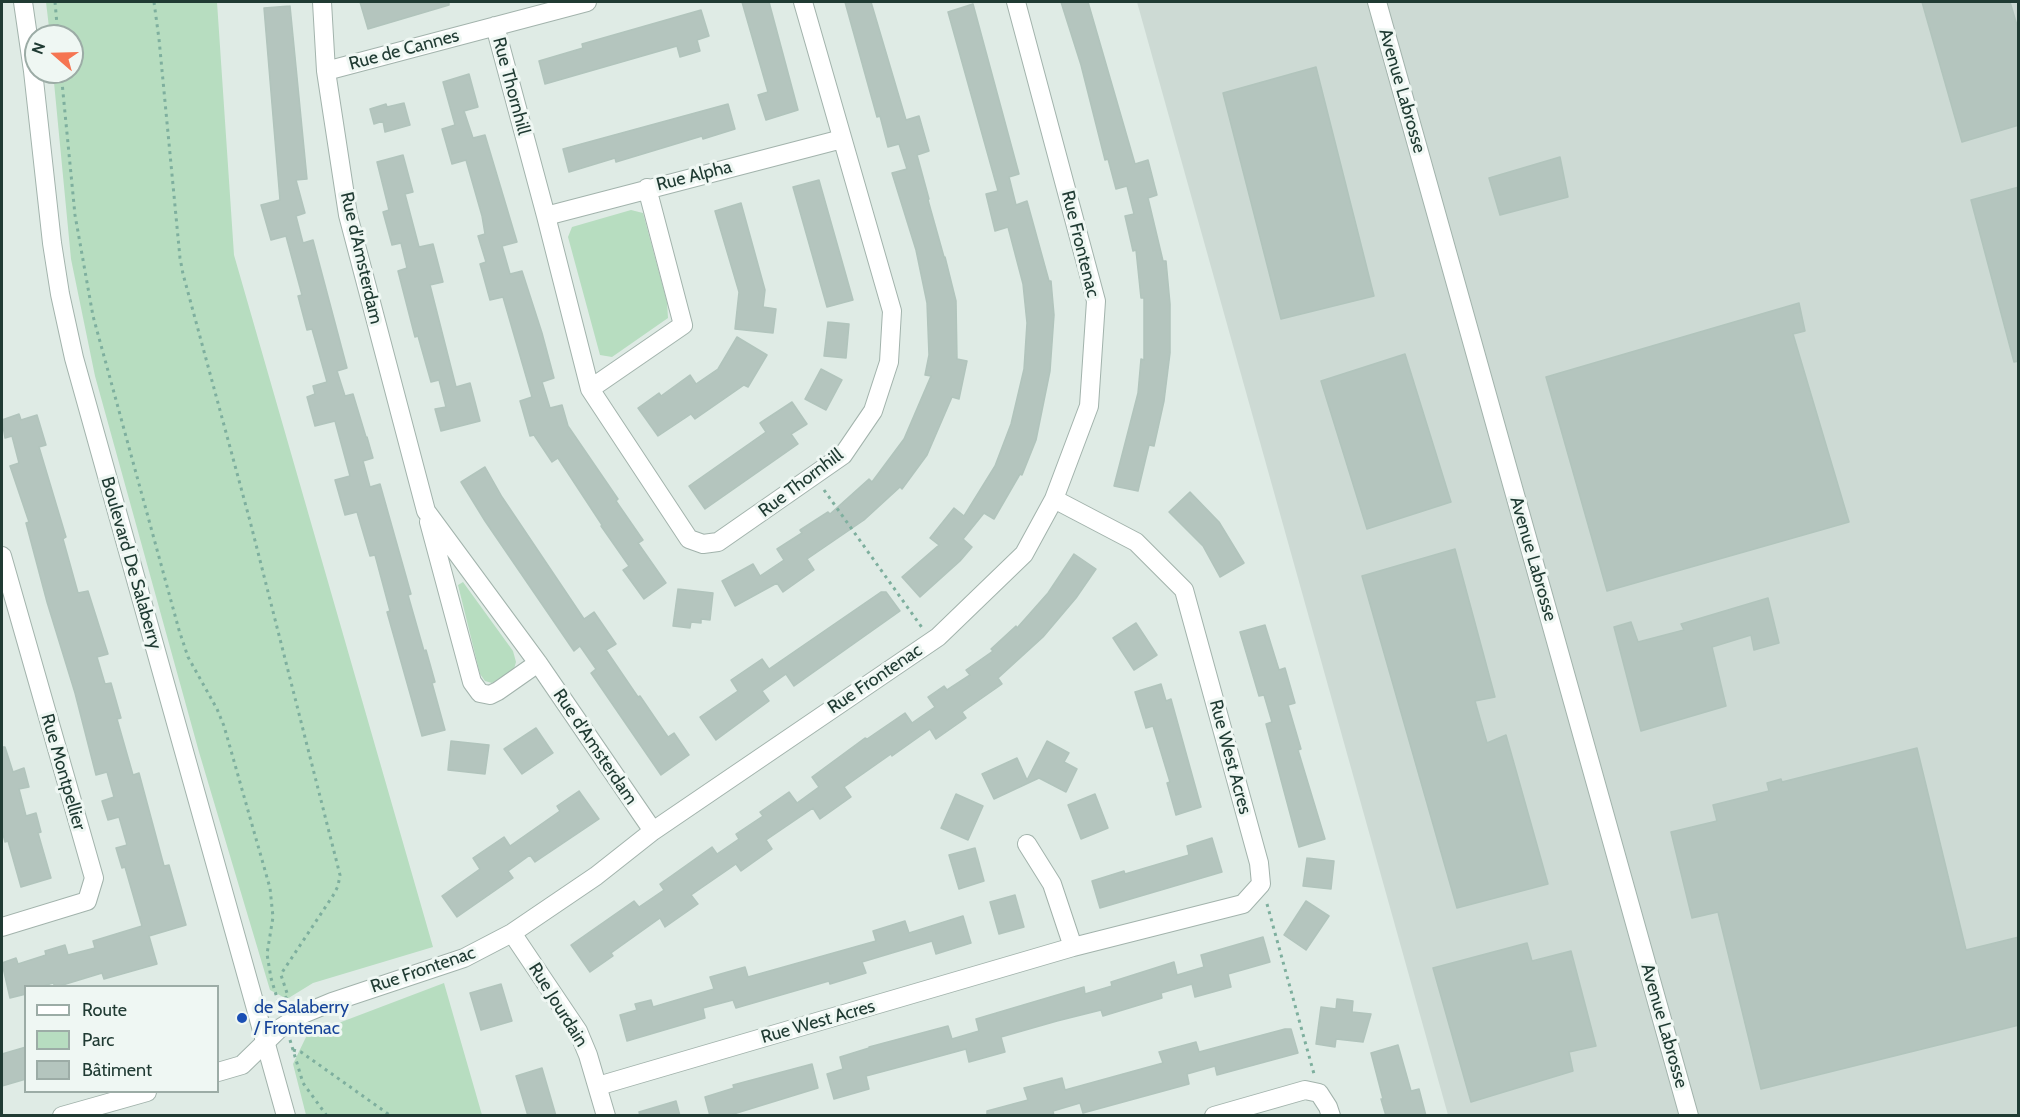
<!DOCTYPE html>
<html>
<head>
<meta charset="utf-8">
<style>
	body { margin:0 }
	#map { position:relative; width:2020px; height:1117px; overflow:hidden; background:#dfebe5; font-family:Cabin,sans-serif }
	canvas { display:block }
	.frame { position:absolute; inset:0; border:3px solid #203b33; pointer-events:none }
	.legend { position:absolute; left:24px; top:985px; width:195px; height:108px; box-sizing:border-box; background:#eff7f3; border:2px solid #9caca6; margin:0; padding:8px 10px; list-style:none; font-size:18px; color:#203b33 }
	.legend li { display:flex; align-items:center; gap:12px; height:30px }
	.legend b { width:30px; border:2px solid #9caca6 }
	.north { position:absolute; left:24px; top:24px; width:60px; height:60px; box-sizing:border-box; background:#eff7f3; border:2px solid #9caca6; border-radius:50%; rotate:290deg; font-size:16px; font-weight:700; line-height:24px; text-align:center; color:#203b33 }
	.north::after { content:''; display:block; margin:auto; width:21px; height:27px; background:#f57552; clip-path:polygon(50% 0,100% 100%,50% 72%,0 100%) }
</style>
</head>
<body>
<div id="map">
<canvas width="2020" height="1117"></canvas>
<div class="frame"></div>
<ul class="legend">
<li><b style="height:8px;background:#fff"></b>Route</li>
<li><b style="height:16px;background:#b7ddc0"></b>Parc</li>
<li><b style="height:16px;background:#b4c5be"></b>Bâtiment</li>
</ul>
<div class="north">N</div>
</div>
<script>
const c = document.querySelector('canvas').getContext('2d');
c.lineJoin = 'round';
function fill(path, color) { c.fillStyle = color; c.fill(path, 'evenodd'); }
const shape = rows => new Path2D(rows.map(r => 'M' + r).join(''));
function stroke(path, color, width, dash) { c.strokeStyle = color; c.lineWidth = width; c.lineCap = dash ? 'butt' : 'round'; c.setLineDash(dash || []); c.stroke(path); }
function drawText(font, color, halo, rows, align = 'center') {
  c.font = font + ' Cabin,sans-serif'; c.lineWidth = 6; c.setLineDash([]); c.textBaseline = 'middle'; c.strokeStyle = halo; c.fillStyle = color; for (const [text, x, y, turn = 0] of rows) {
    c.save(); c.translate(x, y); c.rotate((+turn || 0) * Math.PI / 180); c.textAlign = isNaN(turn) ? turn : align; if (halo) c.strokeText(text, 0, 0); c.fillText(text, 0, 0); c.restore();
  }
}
fill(shape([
	[1137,2,2018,2,2018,1115,1448,1115]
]), '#cddad4');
fill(shape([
	[46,2,217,2,234,255,433,947,313,983,287,999,270,990,199,752,95,376,71,259,53,72,72,72,72,36,50,36],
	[631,210,643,213,667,302,668,318,612,357,600,355,568,237,572,227],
	[463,582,513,651,516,662,514,669,492,683,485,681,480,674,458,585],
	[444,983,482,1115,306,1115,293,1064,307,1035]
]), '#b7ddc0');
const building = shape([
	[360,2,449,2,449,5,368,29,360,2],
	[742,2,769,2,798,110,766,120,758,95,768,92,742,2],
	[845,2,871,2,906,120,919,116,929,151,917,155,929,199,928,200,944,257,945,257,956,301,957,359,967,361,959,399,952,397,927,455,902,489,900,487,864,520,807,559,814,570,783,592,777,583,735,606,722,581,753,564,760,576,784,560,777,549,802,533,800,530,828,512,830,514,869,479,872,482,904,439,931,376,925,375,929,355,927,303,916,250,892,173,907,169,899,144,888,147,880,116,877,117,845,2],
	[1061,2,1088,2,1135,164,1148,160,1157,195,1148,198,1163,261,1166,261,1170,304,1170,353,1164,401,1154,446,1149,445,1138,491,1114,486,1138,393,1141,359,1144,360,1144,298,1141,298,1136,250,1133,251,1125,216,1134,214,1127,186,1116,189,1108,159,1105,160,1081,65,1061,2],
	[1922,2,2010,2,2019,32,2019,125,1962,142,1922,2],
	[973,4,1019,174,1009,177,1016,205,1027,201,1049,281,1051,281,1054,315,1050,371,1036,440,1022,475,1020,474,994,519,984,513,963,539,972,547,960,561,920,597,902,577,939,545,930,538,954,508,964,516,995,466,1011,424,1024,369,1027,323,1023,284,1008,227,995,231,986,194,998,191,948,12,973,4],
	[290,6,307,179,296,180,305,213,296,216,303,243,313,240,347,368,337,371,345,396,353,394,366,437,367,437,373,458,363,461,370,487,380,484,411,594,408,595,424,651,426,650,435,682,432,683,445,730,422,736,387,612,390,611,375,555,370,556,357,512,345,515,335,480,350,476,335,421,315,426,307,397,315,394,313,386,327,382,312,329,307,330,298,296,302,295,286,236,271,240,261,205,280,200,264,8,290,6],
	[701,10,709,36,697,40,700,51,680,57,677,46,545,84,539,61,583,48,582,44,701,10],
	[1316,67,1374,296,1281,319,1223,93,1316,67],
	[469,74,478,107,464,111,473,138,485,135,517,242,502,246,510,274,522,271,542,333,554,378,542,382,550,408,562,405,568,426,618,499,616,501,643,540,638,543,666,583,644,599,623,570,629,566,601,526,602,525,558,458,552,462,534,435,530,436,520,401,532,397,503,297,490,300,480,264,486,262,478,236,485,234,482,216,466,160,452,164,442,129,455,125,443,82,469,74],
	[404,103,410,125,385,132,383,121,374,124,370,109,386,104,387,107,404,103],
	[728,104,735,129,703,139,702,136,616,162,615,158,569,172,563,149,728,104],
	[403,155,413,192,405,194,419,247,433,244,443,282,430,285,456,387,470,383,480,421,441,431,435,409,446,407,439,380,431,382,418,336,415,337,398,271,407,268,401,243,392,245,383,212,389,210,377,162,403,155],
	[1560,157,1568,197,1500,215,1489,178,1560,157],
	[819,180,853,300,827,307,793,187,819,180],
	[2019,187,2019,361,2014,362,1971,200,2019,187],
	[741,203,765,290,763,307,776,309,773,333,735,329,739,292,715,211,741,203],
	[1799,303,1805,331,1793,334,1849,522,1607,591,1546,377,1799,303],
	[828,322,849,324,846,358,824,356,828,322],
	[737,337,767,355,748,387,744,385,695,419,691,414,658,436,638,408,659,393,661,396,690,375,696,384,718,369,737,337],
	[1405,354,1451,502,1367,529,1321,381,1405,354],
	[821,369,842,380,826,410,805,399,821,369],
	[792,402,807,424,791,434,798,444,705,509,689,486,766,432,760,423,792,402],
	[19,414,21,420,37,415,46,445,39,447,66,537,63,539,78,593,88,591,108,654,97,657,105,684,111,683,121,718,117,719,133,775,139,773,164,866,169,865,186,925,149,936,157,964,104,979,102,973,56,987,53,983,40,987,26,987,26,994,10,998,2,963,16,958,18,964,46,955,45,951,65,945,68,955,95,948,93,941,142,926,125,867,122,868,116,848,127,845,119,817,108,820,102,801,114,797,107,772,96,775,75,693,47,602,26,523,29,522,10,466,19,463,12,436,5,438,2,420,19,414],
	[485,467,502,497,584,619,594,612,616,644,606,650,638,697,640,696,668,737,674,733,689,755,661,775,591,673,596,669,580,646,574,651,485,521,461,482,485,467],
	[1190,492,1219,522,1244,563,1220,577,1203,546,1169,512,1190,492],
	[1455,549,1495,697,1475,701,1487,743,1506,735,1548,884,1457,908,1362,576,1455,549],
	[1074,554,1096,569,1076,598,1043,637,998,678,1002,684,962,712,966,718,936,739,930,729,892,756,891,754,844,787,851,797,820,819,813,808,766,840,772,849,741,871,736,864,691,895,698,904,665,927,660,918,611,953,613,956,590,972,571,945,634,901,639,907,664,890,660,884,712,847,717,854,739,839,736,834,763,816,760,812,789,792,797,803,819,787,812,777,865,738,867,739,905,713,912,723,935,707,928,697,944,686,947,690,970,675,966,670,993,651,991,649,1016,626,1017,628,1048,593,1074,554],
	[678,589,713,593,710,620,701,619,701,623,691,622,690,628,673,626,678,589],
	[881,592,886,592,900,611,794,686,786,674,762,691,769,701,716,740,700,717,738,691,731,680,762,659,769,669,881,592],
	[1768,598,1779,643,1754,650,1751,635,1712,647,1726,706,1641,731,1614,627,1631,622,1638,642,1684,630,1681,624,1768,598],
	[1136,623,1157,655,1134,670,1113,638,1136,623],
	[1265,625,1279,670,1285,668,1295,703,1288,705,1301,749,1298,750,1325,839,1299,847,1266,724,1272,722,1264,695,1259,696,1240,632,1265,625],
	[1161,684,1166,701,1171,699,1201,807,1176,815,1167,783,1170,782,1153,726,1146,728,1135,692,1161,684],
	[536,728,553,753,522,774,504,749,536,728],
	[451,741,489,745,485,774,448,770,451,741],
	[1047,741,1069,753,1064,762,1077,769,1066,792,1039,778,994,799,982,774,1017,758,1027,780,1047,741],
	[2,747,5,747,13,772,24,768,29,787,19,789,26,816,36,813,41,832,38,833,51,878,21,887,8,841,5,842,2,830,2,747],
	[1917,748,1966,950,2019,937,2019,1025,1761,1089,1718,912,1692,918,1671,832,1717,821,1713,805,1769,791,1767,783,1781,779,1782,782,1917,748],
	[579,791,599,819,535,862,530,855,508,871,513,878,457,917,442,896,480,869,473,858,504,837,510,846,560,811,557,806,579,791],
	[956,794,983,806,968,840,941,828,956,794],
	[1095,794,1108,828,1081,839,1068,805,1095,794],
	[1212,838,1222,872,1100,908,1092,881,1124,871,1125,874,1189,855,1187,846,1212,838],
	[975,848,984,881,959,889,949,855,975,848],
	[1307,858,1334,861,1331,889,1303,886,1307,858],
	[1015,895,1024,927,999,934,990,902,1015,895],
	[1306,901,1329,916,1306,950,1284,935,1306,901],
	[963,916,971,943,936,954,932,941,862,962,866,973,830,984,829,981,736,1008,733,1000,703,1008,705,1018,627,1041,620,1015,637,1010,635,1004,651,1000,653,1007,714,989,710,977,745,967,748,977,876,941,873,931,905,921,909,933,963,916],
	[1263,937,1270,962,1228,974,1231,987,1195,997,1192,984,1161,993,1162,998,1103,1016,1101,1010,1057,1021,1001,1037,1005,1052,969,1062,966,1049,922,1061,866,1076,869,1089,834,1099,827,1074,843,1069,840,1057,869,1048,869,1047,948,1026,952,1039,979,1031,976,1019,1084,987,1085,994,1112,986,1111,982,1174,962,1177,975,1204,967,1201,955,1263,937],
	[1527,943,1532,961,1571,951,1596,1046,1569,1052,1573,1071,1471,1102,1433,968,1527,943],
	[501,984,512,1021,481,1030,470,993,501,984],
	[1337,999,1353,1001,1352,1012,1371,1014,1363,1042,1336,1039,1335,1047,1316,1044,1321,1007,1336,1009,1337,999],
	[1285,1029,1291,1029,1298,1053,1217,1075,1215,1066,1187,1074,1189,1084,1083,1113,1080,1103,1053,1111,1054,1116,987,1116,987,1111,1028,1100,1024,1088,1062,1078,1065,1090,1163,1063,1159,1052,1196,1042,1199,1052,1285,1029],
	[1398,1045,1411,1091,1419,1089,1426,1116,1386,1116,1381,1099,1383,1099,1371,1053,1398,1045],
	[26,1047,26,1079,2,1086,2,1054,26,1047],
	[812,1064,818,1088,727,1116,710,1116,705,1097,734,1088,733,1085,812,1064],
	[542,1068,556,1116,528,1116,516,1076,542,1068],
	[676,1101,680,1116,640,1116,639,1112,676,1101]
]);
fill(building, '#b4c5be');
stroke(building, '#b1c4bc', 1.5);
const minor = shape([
	[322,2,326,71,348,215,426,511,538,663,653,831],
	[495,26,546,216,590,389,689,539,703,544,718,542,843,455,873,411,889,362,892,311,803,2],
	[326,71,587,2],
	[546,216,842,139],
	[590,389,683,325,647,188],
	[429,522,472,682,480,693,490,695,498,691,538,663],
	[2,556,94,878,87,901,2,927],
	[1027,844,1052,884,1073,947],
	[512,933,578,1031,588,1055,606,1116],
	[218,1072,242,1065,279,1029,303,1014,332,1002,464,958,512,933,596,876,653,831,938,637,1024,554,1054,499,1089,406,1096,301,1016,2],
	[598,1086,1073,947,1243,904,1261,884,1259,863,1184,590,1136,542,1054,499],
	[62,1116,147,1092],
	[1214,1116,1305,1090,1319,1093,1328,1107,1331,1116]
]);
const tertiary = shape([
	[23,2,33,71,52,243,60,294,74,358,286,1116],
	[1377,2,1689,1116]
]);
stroke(minor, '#a2b3ac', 20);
stroke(tertiary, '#a2b3ac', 20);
stroke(shape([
	[55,2,58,36],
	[154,2,159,39,180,258,183,274,250,521,340,875,338,886,334,894,283,971,281,975,288,996,278,1003],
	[61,72,75,215,93,316,179,630,188,657,217,709,224,726,270,888,273,917,267,954,271,978,280,1008],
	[824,490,923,629],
	[1267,904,1314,1074],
	[290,1040,303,1083,327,1116],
	[293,1050,301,1052,391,1116]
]), '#7eaf9e', 3, [3, 4.5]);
stroke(minor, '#fff', 18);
stroke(tertiary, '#fff', 18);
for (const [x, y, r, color] of [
	[242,1018,6,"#1a4fb4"]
]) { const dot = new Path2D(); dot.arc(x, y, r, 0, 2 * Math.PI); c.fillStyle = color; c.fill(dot); stroke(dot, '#eff7f3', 2); }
drawText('18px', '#203b33', '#eff7f3', [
	["Rue de Cannes",404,50,-15],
	["Rue Thornhill",511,86,75],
	["Avenue Labrosse",1402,91,74],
	["Rue Alpha",694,176,-14],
	["Rue Frontenac",1080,244,76],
	["Rue d'Amsterdam",361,258,77],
	["Rue Thornhill",801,483,-37],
	["Avenue Labrosse",1533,559,74],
	["Boulevard De Salaberry",131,563,74],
	["Rue Frontenac",875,679,-34],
	["Rue d'Amsterdam",595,747,56],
	["Rue West Acres",1230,757,75],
	["Rue Montpellier",63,772,74],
	["Rue Frontenac",423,970,-19],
	["Rue Jourdain",558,1005,58],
	["Rue West Acres",818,1022,-16],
	["Avenue Labrosse",1664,1026,74]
]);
drawText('18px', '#164399', '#eff7f3', [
	["de Salaberry",254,1008],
	["/ Frontenac",254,1029]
], 'left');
</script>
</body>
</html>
